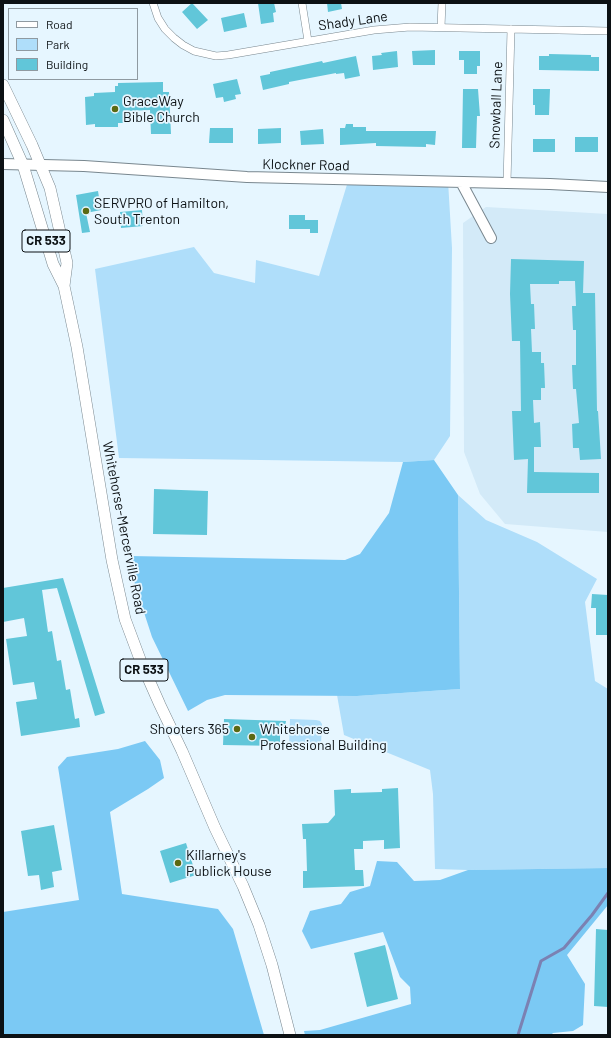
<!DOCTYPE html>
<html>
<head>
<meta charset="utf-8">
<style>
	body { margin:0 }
	#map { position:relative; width:611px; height:1038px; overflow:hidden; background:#e6f6ff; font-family:Barlow,sans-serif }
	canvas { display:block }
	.frame { position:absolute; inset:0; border:4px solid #0c1114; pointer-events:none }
	.legend { position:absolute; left:8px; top:8px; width:130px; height:72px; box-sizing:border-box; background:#e6f6ff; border:1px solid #8f9aa1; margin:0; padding:5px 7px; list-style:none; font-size:12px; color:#0c1114 }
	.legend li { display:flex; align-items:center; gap:8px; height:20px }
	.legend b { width:20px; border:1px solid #8f9aa1 }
</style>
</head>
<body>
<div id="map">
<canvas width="611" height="1038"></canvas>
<div class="frame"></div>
<ul class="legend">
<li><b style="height:5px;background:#fff"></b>Road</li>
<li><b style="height:11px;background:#afdefa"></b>Park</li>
<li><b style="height:11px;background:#61c6d9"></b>Building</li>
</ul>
</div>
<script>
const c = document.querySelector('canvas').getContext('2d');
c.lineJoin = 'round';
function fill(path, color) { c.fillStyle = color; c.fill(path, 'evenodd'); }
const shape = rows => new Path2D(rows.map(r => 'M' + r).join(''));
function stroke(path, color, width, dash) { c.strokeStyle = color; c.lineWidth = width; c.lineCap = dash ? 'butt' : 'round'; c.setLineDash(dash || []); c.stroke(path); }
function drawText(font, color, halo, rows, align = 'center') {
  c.font = font + ' Barlow,sans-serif'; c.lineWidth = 3.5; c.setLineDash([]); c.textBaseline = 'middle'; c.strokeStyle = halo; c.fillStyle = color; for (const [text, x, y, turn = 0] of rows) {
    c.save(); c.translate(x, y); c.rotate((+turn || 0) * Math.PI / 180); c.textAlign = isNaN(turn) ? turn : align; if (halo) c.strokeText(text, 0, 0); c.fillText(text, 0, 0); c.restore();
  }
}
fill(shape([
	[486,207,608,214,608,532,505,524,480,494,464,452,463,223]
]), '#d3eaf8');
fill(shape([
	[349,178,448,181,452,248,450,436,434,460,403,462,119,458,95,269,194,247,214,273,255,283,256,260,319,276],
	[458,495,486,520,537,542,597,579,585,602,595,681,608,689,608,868,468,870,435,869,433,794,430,770,344,735,337,695,357,696,460,689],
	[290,719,316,720,320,721,322,724,321,744,316,749,289,747]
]), '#afdefa');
fill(shape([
	[434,460,458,495,460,689,357,696,225,695,207,700,188,711,152,637,135,585,130,556,345,560,360,554,389,513,403,462],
	[145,741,160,760,164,778,148,789,110,812,122,894,218,909,233,929,264,1035,3,1035,3,912,79,900,58,767,67,757,118,749],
	[377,861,397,862,414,881,440,880,468,870,608,868,608,905,567,955,585,984,583,1025,573,1031,553,1033,551,1035,305,1035,304,1031,320,1030,411,1004,410,987,400,977,383,932,311,949,302,931,310,911,341,904,350,892,370,886]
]), '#7bc9f4');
stroke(shape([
	[518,1035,541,961,564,948,592,915,608,893]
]), '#7b81b2', 3);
fill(shape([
	[192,3,208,20,197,29,182,12],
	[258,3,274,3,276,12,273,13,274,22,261,24],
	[327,3,341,3,342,9,328,12],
	[244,13,247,27,224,32,221,18],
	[435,50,435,65,413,65,412,51],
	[397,51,398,67,373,70,372,56,382,55,381,53],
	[459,51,480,51,480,66,477,66,477,74,464,74,464,60,459,60],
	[549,54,591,55,591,57,599,57,599,71,539,70,539,56,549,56],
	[356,56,360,76,345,79,344,73,336,74,336,73,289,82,289,84,263,90,260,76,270,74,270,72,322,61,323,63],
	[237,79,241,94,235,95,236,99,224,102,223,97,216,98,213,84],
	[163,82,163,92,169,92,171,134,151,134,150,110,128,111,128,123,118,123,118,127,95,127,95,124,86,125,85,97,94,96,94,93,115,92,115,86,118,86,118,83],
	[463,89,478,89,480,116,477,116,476,148,462,148],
	[533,89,550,89,549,115,535,115,535,105,533,105],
	[346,124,353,124,353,127,366,127,366,131,436,131,435,145,426,144,426,147,376,146,376,143,340,145,340,128,345,128],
	[210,128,233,128,233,143,209,143],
	[281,128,281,143,258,144,258,129],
	[323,129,324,144,301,145,300,131],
	[575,137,598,137,598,152,575,152],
	[533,139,555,139,555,152,533,152],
	[98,191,101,210,86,213,90,232,82,233,76,195],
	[142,210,143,226,121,228,120,212],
	[289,215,305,215,305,220,318,220,318,233,310,233,310,229,289,229],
	[511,259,584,261,583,293,595,293,597,411,598,411,601,459,580,460,579,448,573,448,572,424,579,423,576,389,573,389,572,365,576,365,576,330,573,330,572,306,576,306,575,281,559,281,559,284,530,284,531,304,534,304,535,329,531,329,532,352,541,352,541,363,544,363,545,388,541,388,541,400,533,400,534,423,540,422,541,447,534,447,534,472,599,473,599,493,527,493,528,459,514,460,512,411,521,411,520,341,512,341,510,294],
	[154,489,208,491,207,535,153,534],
	[63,578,105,713,95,716,57,588,42,590,48,632,52,631,57,661,61,660,66,690,70,689,75,719,79,718,80,727,21,736,16,702,37,699,34,682,13,685,6,639,27,636,24,618,3,622,3,588],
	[592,594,608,595,608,635,596,635,596,608,591,608],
	[224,719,286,721,285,728,280,728,280,746,223,745],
	[398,788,400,848,384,849,384,840,363,841,363,849,354,849,355,870,363,870,364,886,303,888,303,871,307,871,306,839,303,839,302,824,328,823,335,815,334,790,351,789,351,793,382,792,382,789],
	[54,825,62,870,52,872,54,887,41,890,39,875,28,876,21,831],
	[186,843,196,875,170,883,160,851],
	[596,929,608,930,608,1007,594,1006],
	[385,945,398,999,367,1007,354,953]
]), '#61c6d9');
const minor = shape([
	[153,3,158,18,165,29,174,38,183,45,194,51,216,56,228,55,374,30,410,27,608,31],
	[302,3,308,41],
	[441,27,442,3],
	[507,183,511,29]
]);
const secondary = shape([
	[3,164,84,166,247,177,550,184,608,187],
	[461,182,491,238]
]);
const primary = shape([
	[3,85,32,145,50,188,67,263,64,286],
	[3,120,23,165,53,264,64,286,77,347,112,560,125,619,141,662,160,705,182,751,215,828,243,886,259,925,272,965,290,1035]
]);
stroke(minor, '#79878f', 8);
stroke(secondary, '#79878f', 12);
stroke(primary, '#79878f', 12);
stroke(minor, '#fff', 7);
stroke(secondary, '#fff', 10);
stroke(primary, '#fff', 11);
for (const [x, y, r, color] of [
	[115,109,4,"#5b6912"],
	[86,211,4,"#5b6912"],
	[237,729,4,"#5b6912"],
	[252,737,4,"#5b6912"],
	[178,863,4,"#5b6912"]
]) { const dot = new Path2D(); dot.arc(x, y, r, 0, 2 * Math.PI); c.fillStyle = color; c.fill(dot); stroke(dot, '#e6f6ff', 1.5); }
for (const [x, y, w] of [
	[46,241,48],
	[144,670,48]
]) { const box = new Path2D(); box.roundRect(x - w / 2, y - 11, w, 22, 3); c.fillStyle = '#e6f6ff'; c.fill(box); stroke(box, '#0c1114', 1); }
drawText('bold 13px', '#0c1114', null, [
	["CR 533",46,241],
	["CR 533",144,670]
]);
drawText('14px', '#0c1114', '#e6f6ff', [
	["Shady Lane",353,21,-8],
	["Snowball Lane",496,105,-88],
	["Klockner Road",306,165,1],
	["Whitehorse-Mercerville Road",124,528,79]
]);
drawText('14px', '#0c1114', '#e6f6ff', [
	["GraceWay",123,101],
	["Bible Church",123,117],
	["SERVPRO of Hamilton,",94,203],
	["South Trenton",94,219],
	["Shooters 365",229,729,"right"],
	["Whitehorse",260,729],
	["Professional Building",260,745],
	["Killarney's",186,855],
	["Publick House",186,871]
], 'left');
</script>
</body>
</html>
